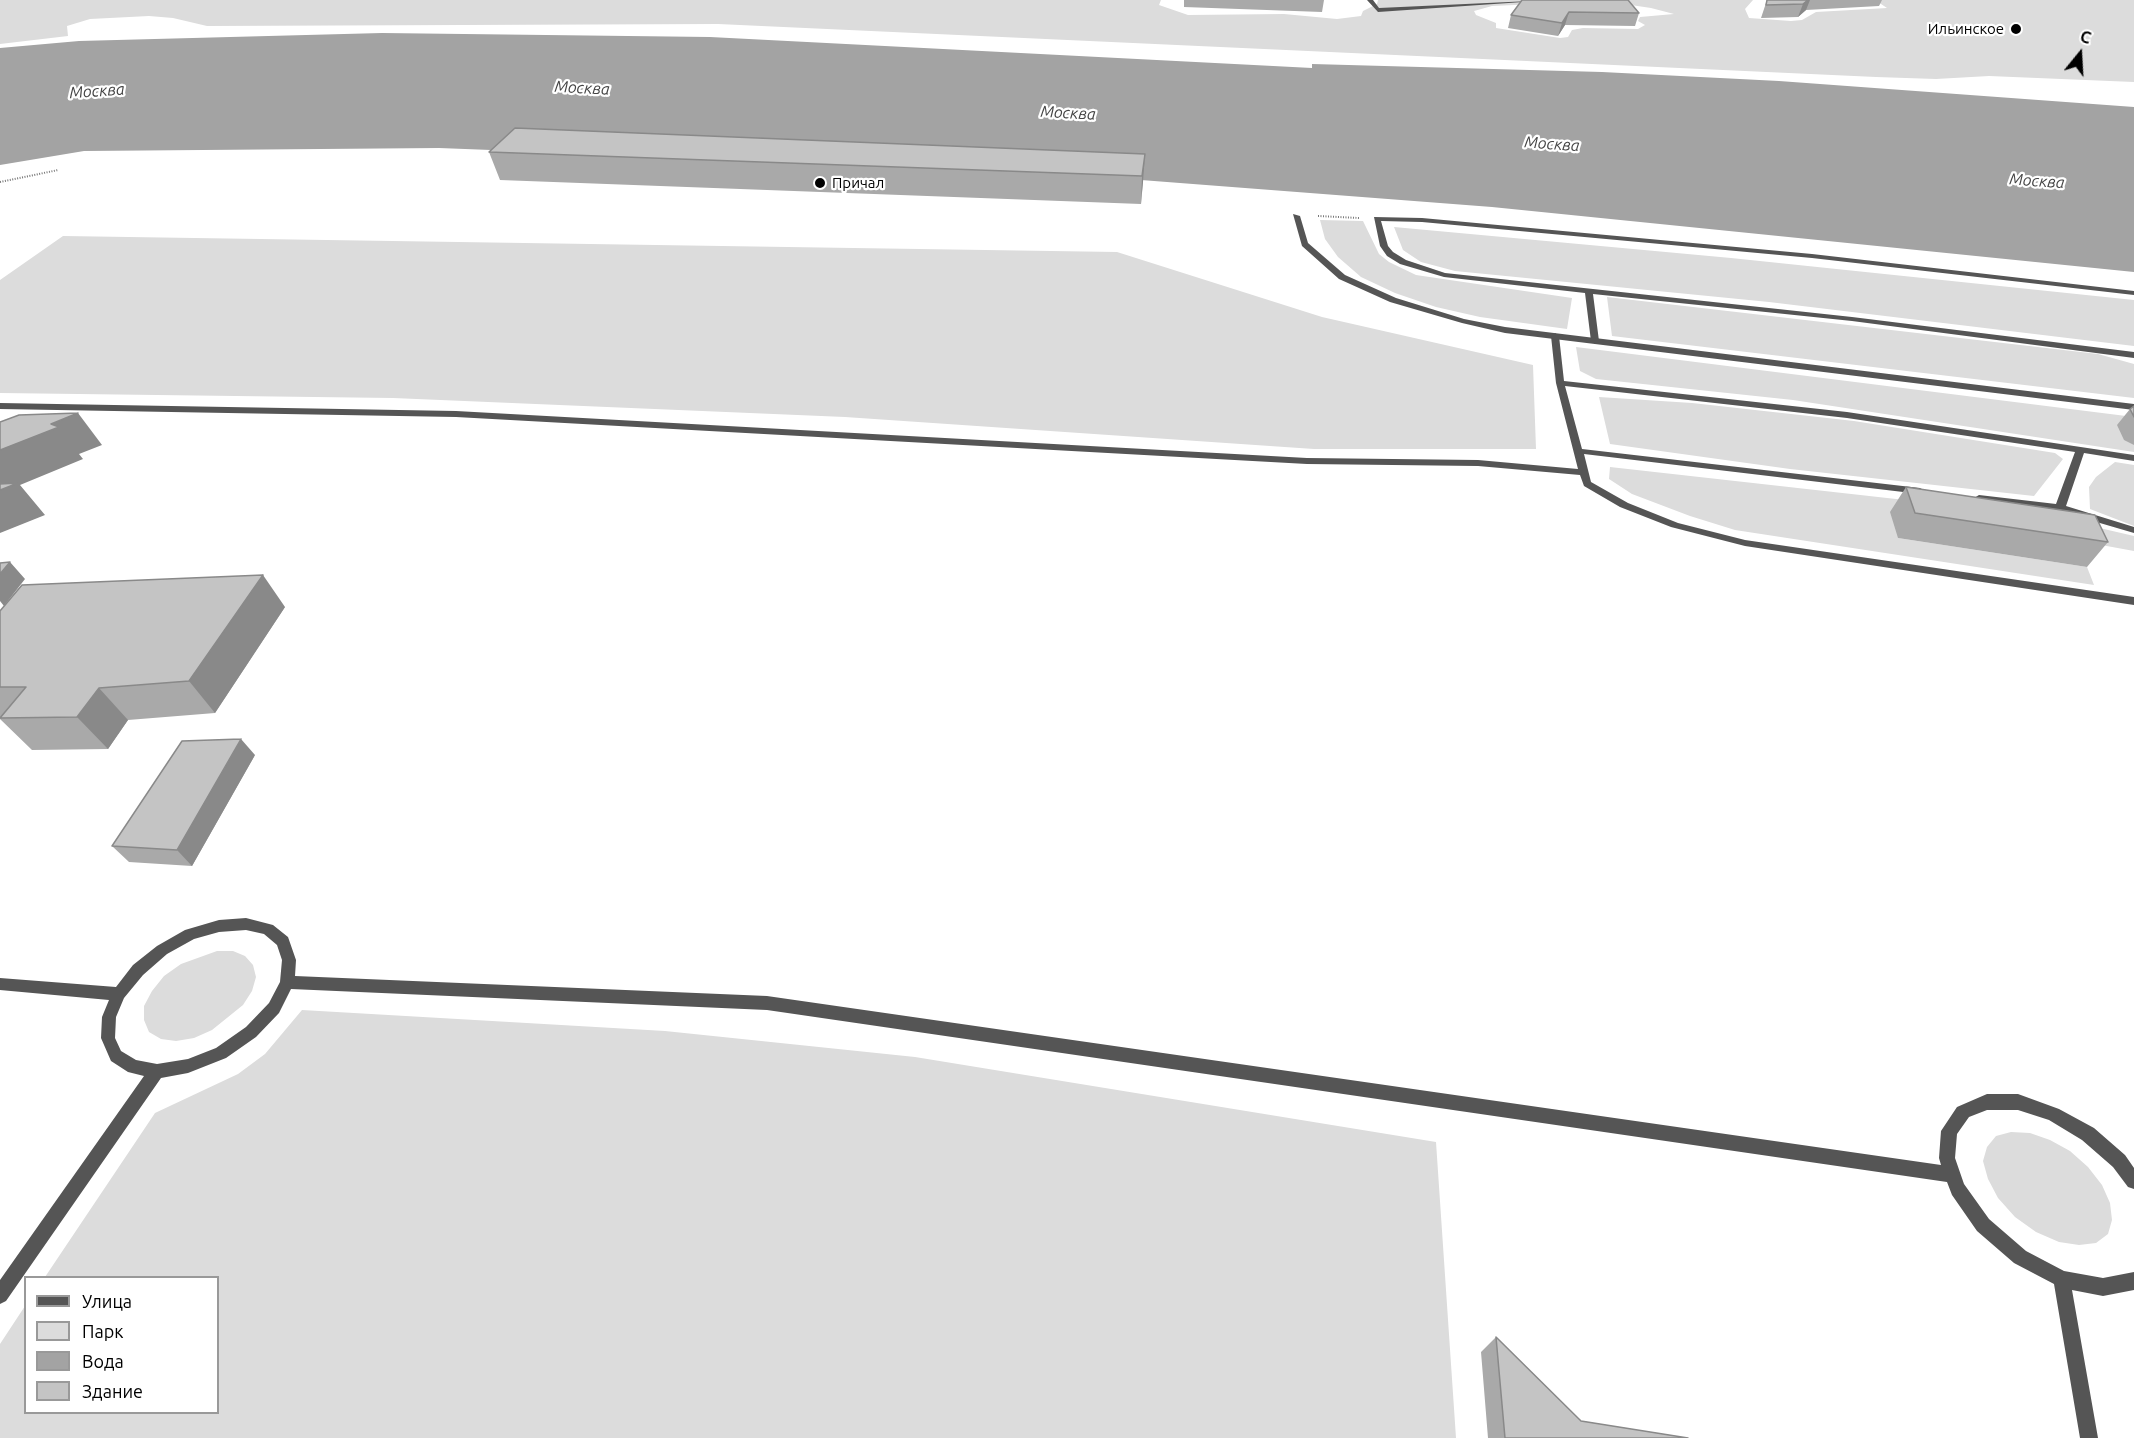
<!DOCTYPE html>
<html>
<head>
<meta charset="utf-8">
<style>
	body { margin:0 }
	#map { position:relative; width:2134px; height:1438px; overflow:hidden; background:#fff; font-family:Ubuntu,sans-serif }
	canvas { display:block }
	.legend { position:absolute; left:24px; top:1276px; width:195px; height:138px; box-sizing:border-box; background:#fff; border:2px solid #999; margin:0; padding:8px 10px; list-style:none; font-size:18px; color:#000 }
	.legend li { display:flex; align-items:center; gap:12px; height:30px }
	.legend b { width:30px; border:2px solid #999 }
	.north { position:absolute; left:2050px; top:24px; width:60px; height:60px; -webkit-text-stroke:4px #fff; paint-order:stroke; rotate:18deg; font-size:16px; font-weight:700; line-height:24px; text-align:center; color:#000 }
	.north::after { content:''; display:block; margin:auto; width:21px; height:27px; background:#000; clip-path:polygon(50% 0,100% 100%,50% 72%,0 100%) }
</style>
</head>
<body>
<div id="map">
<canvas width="2134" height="1438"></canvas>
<ul class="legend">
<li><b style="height:8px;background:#555"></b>Улица</li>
<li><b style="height:16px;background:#dcdcdc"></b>Парк</li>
<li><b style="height:16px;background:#a3a3a3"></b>Вода</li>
<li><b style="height:16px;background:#c4c4c4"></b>Здание</li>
</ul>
<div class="north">С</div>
</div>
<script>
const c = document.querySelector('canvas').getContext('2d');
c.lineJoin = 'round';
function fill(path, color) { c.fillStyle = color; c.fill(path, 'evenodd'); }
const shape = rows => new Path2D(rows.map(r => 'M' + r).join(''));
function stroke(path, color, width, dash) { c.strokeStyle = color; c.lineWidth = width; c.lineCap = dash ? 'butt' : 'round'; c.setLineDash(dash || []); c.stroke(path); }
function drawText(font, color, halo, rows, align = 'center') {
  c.font = font + ' Ubuntu,sans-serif'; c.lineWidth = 4.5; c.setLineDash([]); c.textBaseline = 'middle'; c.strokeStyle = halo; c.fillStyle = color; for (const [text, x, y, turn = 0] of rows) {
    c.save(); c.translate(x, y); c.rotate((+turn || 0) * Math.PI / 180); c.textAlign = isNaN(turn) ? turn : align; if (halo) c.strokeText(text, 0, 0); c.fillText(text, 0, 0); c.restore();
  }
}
fill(shape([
	[0,0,1161,0,1159,5,1188,15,1284,14,1337,19,1361,16,1363,11,1377,4,1378,0,1753,0,1745,9,1749,18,1791,21,1802,20,1816,12,1887,8,1875,0,2134,0,2134,82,1989,76,1936,79,1876,77,718,24,207,26,173,18,149,16,90,19,67,26,68,36,0,44],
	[1604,1,1651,8,1674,14,1640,17,1638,21,1645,25,1638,29,1583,28,1572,30,1568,37,1560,38,1496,28,1496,23,1476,15,1474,11,1492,6],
	[1320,220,1363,221,1379,254,1389,262,1416,275,1572,298,1567,329,1480,317,1436,307,1395,293,1361,277,1338,257,1325,239],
	[1394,227,1731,258,2134,300,2134,346,1769,302,1455,271,1421,262,1403,250],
	[63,236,1117,252,1322,317,1533,365,1536,449,1314,449,845,417,393,398,0,393,0,280],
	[1607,297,2098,354,2134,364,2134,398,1612,336],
	[1576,347,2134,417,2134,452,1793,400,1596,379,1580,371],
	[1599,397,1692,403,1854,421,2055,453,2063,459,2034,496,1790,469,1610,444],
	[2115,462,2134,465,2134,526,2090,509,2089,487,2096,477],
	[1610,467,2048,516,2134,536,2134,551,2074,540,1898,538,2087,567,2094,585,1735,530,1690,516,1632,494,1609,479],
	[217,951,233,951,245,956,253,965,256,977,252,991,243,1005,212,1030,194,1038,176,1041,161,1039,149,1032,144,1020,144,1006,152,991,164,976,181,964],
	[302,1010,665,1031,915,1057,1436,1142,1456,1438,0,1438,0,1344,25,1306,26,1412,218,1412,218,1278,45,1277,155,1113,238,1074,265,1054],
	[2011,1132,2030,1133,2050,1140,2070,1151,2088,1167,2102,1185,2110,1203,2112,1220,2108,1234,2096,1243,2079,1245,2059,1242,2036,1232,2015,1217,1998,1198,1988,1179,1983,1161,1987,1147,1996,1136]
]), '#dcdcdc');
fill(shape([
	[382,33,710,37,1312,68,1312,64,1602,72,1779,81,2134,107,2134,272,1492,207,1011,170,439,148,84,151,0,165,0,48,79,41]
]), '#a3a3a3');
stroke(shape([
	[0,182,58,170],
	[1318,216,1359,218]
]), '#777', 2, [1, 1.5]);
fill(shape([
	[1367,0,1373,0,1379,8,1552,0,1378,12,1367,0],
	[1374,217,1422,218,1812,254,2134,291,2134,295,1812,258,1422,222,1381,221,1388,246,1393,252,1406,260,1445,273,1852,317,2134,352,2134,358,1852,321,1593,294,1599,341,1595,344,1591,341,1585,293,1444,277,1400,264,1387,256,1380,246,1374,217],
	[1555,333,1559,336,1564,381,1847,412,2134,455,2134,461,2084,453,2066,506,2134,527,2134,533,2059,511,1979,501,1974,498,1979,495,2056,504,2075,452,1847,418,1565,386,1582,449,1920,488,1925,491,1920,494,1584,454,1591,482,1628,503,1678,523,1745,540,2134,597,2134,605,1745,546,1671,527,1620,507,1584,486,1580,475,1478,466,1307,464,456,417,0,409,0,403,456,411,1307,458,1478,460,1578,469,1556,383,1551,336,1555,333]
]), '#555');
fill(shape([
	[1293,214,1300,216,1308,243,1345,275,1396,298,1464,319,1505,327,2134,404,2134,410,1505,333,1462,323,1390,302,1339,279,1302,246,1293,214],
	[246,918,273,925,288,937,296,960,295,976,767,996,1941,1165,1939,1158,1941,1131,1957,1107,1987,1094,2018,1094,2059,1109,2094,1128,2125,1155,2134,1168,2134,1189,2128,1187,2113,1167,2082,1140,2049,1120,2018,1110,1987,1110,1969,1117,1957,1134,1955,1158,1964,1184,1989,1219,2026,1251,2064,1271,2103,1278,2134,1272,2134,1290,2103,1296,2072,1290,2098,1438,2080,1438,2054,1284,2014,1263,1977,1231,1952,1195,1947,1182,767,1010,291,989,279,1013,256,1037,226,1058,188,1073,161,1078,6,1301,0,1304,0,1280,144,1076,128,1072,111,1061,101,1038,102,1017,109,1000,0,990,0,978,116,987,133,965,157,946,185,930,219,920,246,918],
	[246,930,264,934,277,945,282,960,280,982,269,1003,246,1027,216,1048,188,1059,157,1064,136,1060,121,1051,115,1038,116,1017,124,998,143,975,167,954,194,939,219,932,246,930]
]), '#555');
fill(shape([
	[1184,0,1324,0,1322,12,1184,7],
	[1522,0,1639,13,1635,26,1565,25,1558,36,1508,28,1511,15],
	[1767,0,1882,0,1879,6,1806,10,1798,17,1761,18],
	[489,152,1145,154,1141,204,500,180],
	[2134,406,2134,445,2124,440,2117,425,2130,409],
	[1906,487,2108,542,2087,567,1898,538,1890,512],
	[285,607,215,713,128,720,108,749,32,750,0,719,0,611],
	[255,755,192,866,129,862,112,846],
	[1496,1337,1581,1421,1688,1438,1488,1438,1481,1352]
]), '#a9a9a9');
fill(shape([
	[1808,0,1810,0,1806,10,1798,17,1803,4],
	[1569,12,1565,25,1558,36,1562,23],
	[1145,154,1143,182,1141,204,1142,176],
	[78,413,102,445,79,454,83,459,20,485,45,515,0,533,0,450,51,424],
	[10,562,25,579,4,606,0,601,0,574],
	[263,575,285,607,215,713,189,681],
	[99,688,128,720,108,749,77,717],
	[241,739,255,755,192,866,177,850]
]), '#898989');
const building = shape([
	[1522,0,1628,0,1639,13,1569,12,1562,23,1511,15,1522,0],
	[1767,0,1808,0,1803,4,1766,5,1767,0],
	[515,128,1145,154,1142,176,489,152,515,128],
	[2134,406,2134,417,2130,409,2134,406],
	[78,413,51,424,59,427,0,450,0,422,19,415,78,413],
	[18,483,0,490,0,484,18,483],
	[1906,487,2095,515,2108,542,1915,513,1906,487],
	[10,562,0,574,0,563,10,562],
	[263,575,189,681,99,688,77,717,0,718,26,687,0,687,0,611,22,585,263,575],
	[241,739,177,850,112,846,182,741,241,739],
	[1496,1337,1581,1421,1688,1438,1505,1438,1496,1337]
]);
fill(building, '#c4c4c4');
stroke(building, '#898989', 1.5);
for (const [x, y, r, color] of [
	[2016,29,6,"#000"],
	[820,183,6,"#000"]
]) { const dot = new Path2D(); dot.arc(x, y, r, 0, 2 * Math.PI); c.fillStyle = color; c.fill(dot); stroke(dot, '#fff', 2); }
drawText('15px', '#000', '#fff', [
	["Ильинское",2004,29],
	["Причал",832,183,"left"]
], 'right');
drawText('italic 16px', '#444', '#fff', [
	["Москва",582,88,3],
	["Москва",97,91,-4],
	["Москва",1068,113,3],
	["Москва",1552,144,4],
	["Москва",2037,181,4]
]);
</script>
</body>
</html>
